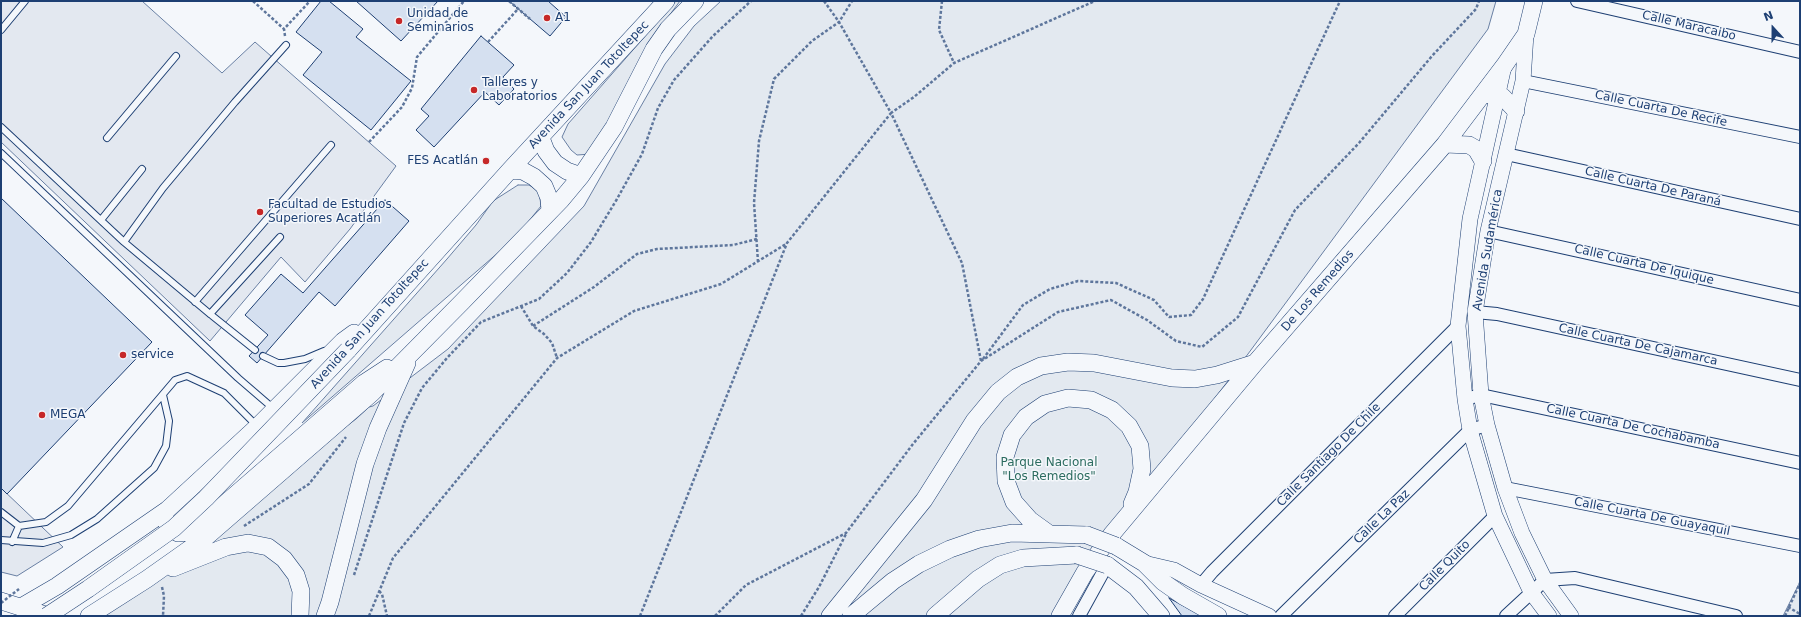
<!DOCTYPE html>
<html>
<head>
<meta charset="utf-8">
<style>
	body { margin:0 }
	#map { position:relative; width:1801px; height:617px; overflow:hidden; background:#f4f7fb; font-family:"DejaVu Sans",sans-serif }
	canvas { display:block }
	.frame { position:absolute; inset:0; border:2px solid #1d3f73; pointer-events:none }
	.north { position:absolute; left:1753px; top:8px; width:40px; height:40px; -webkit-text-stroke:3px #f4f7fb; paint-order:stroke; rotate:339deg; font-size:11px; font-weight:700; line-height:16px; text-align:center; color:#1d3f73 }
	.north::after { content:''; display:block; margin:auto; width:14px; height:18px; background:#1d3f73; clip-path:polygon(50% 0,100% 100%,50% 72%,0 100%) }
</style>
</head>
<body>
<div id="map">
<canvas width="1801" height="617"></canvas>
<div class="frame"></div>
<div class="north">N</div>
</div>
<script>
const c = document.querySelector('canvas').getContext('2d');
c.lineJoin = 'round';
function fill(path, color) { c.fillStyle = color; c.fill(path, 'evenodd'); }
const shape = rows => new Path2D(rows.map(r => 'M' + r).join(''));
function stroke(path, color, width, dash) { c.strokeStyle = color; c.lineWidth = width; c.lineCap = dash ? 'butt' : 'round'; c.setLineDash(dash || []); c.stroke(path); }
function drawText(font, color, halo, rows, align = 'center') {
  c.font = font + ' "DejaVu Sans",sans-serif'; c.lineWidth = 3; c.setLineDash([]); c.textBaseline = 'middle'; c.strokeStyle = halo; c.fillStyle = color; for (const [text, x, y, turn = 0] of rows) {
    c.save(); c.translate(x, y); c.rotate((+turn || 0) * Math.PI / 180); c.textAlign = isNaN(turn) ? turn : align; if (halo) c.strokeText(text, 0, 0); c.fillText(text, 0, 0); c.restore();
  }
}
const green = shape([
	[676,1,680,1,660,28,591,154,577,155,571,150,562,137,568,124,676,1],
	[721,1,1496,1,1488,29,1228,381,1069,587,1053,616,96,616,356,419,369,407,373,406,448,349,584,206,665,64,694,26,721,1],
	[518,185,529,185,539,191,541,206,515,238,302,423,447,259,476,225,493,201,518,185],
	[1800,582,1800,616,1783,616,1800,582]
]);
fill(green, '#e3e9f0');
stroke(green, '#687fa3', 1);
const parking = shape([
	[1,1,142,1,222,73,255,42,396,166,350,229,305,282,281,257,210,341,1,142,1,1],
	[1,488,63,547,17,576,1,572,1,488]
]);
fill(parking, '#e3e8f0');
stroke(parking, '#687fa3', 1);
const building = shape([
	[321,1,329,1,363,29,356,37,411,81,371,130,303,75,322,52,296,32,321,1],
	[356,1,438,1,401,41,356,1],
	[509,1,548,1,566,17,550,36,509,1],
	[481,36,514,65,503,77,514,89,499,105,485,92,434,147,416,130,429,116,421,109,481,36],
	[1,198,152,342,7,494,1,488,1,198],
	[385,200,409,221,335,306,319,292,257,363,249,356,268,335,245,315,281,274,303,293,385,200],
	[1169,598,1202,616,1182,616,1169,598]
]);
fill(building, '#d5e0f0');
stroke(building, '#1d3f73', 1);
const service = shape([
	[1,30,25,1],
	[1,127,124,242,210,314,255,350],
	[107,138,176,56],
	[1,153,238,378,274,409],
	[101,220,142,169],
	[124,242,163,188,235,102,286,45],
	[195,302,331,145],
	[210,314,280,237],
	[263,356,278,363,284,363,305,359,324,351],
	[1,512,19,526],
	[1,540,43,543,71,535,97,519,154,468,166,446,169,421,163,395],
	[12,542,19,526,46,522,68,506,175,380,187,376,224,393,257,426]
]);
const minor = shape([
	[1577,1,1800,52],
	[1523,81,1800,137],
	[1506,154,1800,219],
	[1488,231,1800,300],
	[1475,312,1497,314,1800,380],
	[1465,399,1481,395,1800,463],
	[1505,488,1800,546],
	[1201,585,1212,572,1458,326],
	[1079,616,1107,565],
	[1281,616,1470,430,1487,425],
	[1395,616,1495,516],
	[1506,616,1545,580,1575,578,1736,616]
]);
const tertiary = shape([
	[1526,34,1523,81,1488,231,1475,312,1481,395,1487,425,1505,488,1522,533,1545,580,1571,616],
	[1504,66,1470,219,1458,326,1465,399,1470,430,1495,516,1531,592,1549,616],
	[1144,563,1174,570,1201,585,1269,616]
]);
const secondary = shape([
	[1483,94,1498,95,1503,97,1516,111],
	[541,138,546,151,555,163,567,171,581,176],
	[1445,144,1469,145,1476,149,1483,161],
	[510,170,523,171,534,177,544,186,549,198,550,211],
	[348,350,510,170,666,1],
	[166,520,168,527,178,533,188,532,197,528,364,383,387,368],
	[1048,533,1030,520,1014,502,1006,481,1005,457,1012,435,1026,417,1045,404,1068,398,1091,400,1112,410,1129,426,1140,446,1142,469,1137,492,1132,504],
	[1116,546,1144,563,1163,582,1183,596,1218,616],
	[1107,565,1136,587,1161,616],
	[173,568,226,547,248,543,268,547,284,559,296,575,301,591,300,616],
	[1,601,49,616],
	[21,607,57,586,167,510,258,426,343,341,354,333],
	[89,616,147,579,205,538,372,393,462,302,561,200,581,176,614,127,654,49,668,29,695,1],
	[325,616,330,602,365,464,378,428,407,363],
	[830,616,924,500,974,421,998,392,1017,377,1041,366,1068,362,1094,363,1172,378,1195,379,1217,375,1255,363],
	[851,616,893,581,919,564,950,549,979,539,1012,533,1087,535],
	[935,616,978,579,1000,565,1023,558,1077,555],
	[1060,616,1085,572,1112,534,1255,363,1445,144,1504,66,1526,34,1534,1]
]);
stroke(service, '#1d3f73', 8);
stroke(minor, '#1d3f73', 14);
stroke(tertiary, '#1d3f73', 16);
stroke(secondary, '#1d3f73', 18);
stroke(shape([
	[253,1,284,29],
	[509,1,530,19],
	[824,1,839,22,891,113,914,97,954,63,1095,1],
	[942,1,939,30,954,63],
	[285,36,284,29,310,1],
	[488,42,518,9],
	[369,142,402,107,412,88,417,57,464,1],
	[758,262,754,203,759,141,774,79,812,41,839,22,852,1],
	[521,306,533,326,544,334,552,343,557,358],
	[533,326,594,287,637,254,657,249,733,245,757,239],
	[983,359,1023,305,1050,289,1078,281,1116,283,1154,300,1169,317,1191,315,1203,299,1340,1],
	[244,526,309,484,346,437],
	[354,575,404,423,422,388,447,358,481,322,539,299,567,273,591,242,617,199,642,154,658,108,674,80,713,36,751,1],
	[162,587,164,596,163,616],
	[379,591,382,594,387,616],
	[1788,607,1800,614],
	[369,616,393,558,557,358,634,311,721,284,786,244],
	[640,616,787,243,891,113,962,263,981,361],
	[715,616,746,585,846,533,913,444,981,361,1058,312,1111,300,1147,320,1176,341,1202,347,1238,317,1295,210,1359,143,1432,56,1476,9,1479,1],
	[801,616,819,587,846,534],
	[1785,616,1800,583]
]), '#5e769c', 2.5, [3, 2]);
stroke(service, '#f4f7fb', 6);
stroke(minor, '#f4f7fb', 12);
stroke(tertiary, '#f4f7fb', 15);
stroke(secondary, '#f4f7fb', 17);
const secondaryBridge = shape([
	[1087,535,1116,546],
	[1077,555,1107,565],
	[47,616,88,589,174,528,206,498,348,350]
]);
stroke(secondaryBridge, '#1d3f73', 18, []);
stroke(shape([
	[1,603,19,589]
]), '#5e769c', 2.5, [3, 2]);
stroke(secondaryBridge, '#f4f7fb', 17);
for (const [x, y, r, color] of [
	[547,18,4,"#c62828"],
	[399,21,4,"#c62828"],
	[474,90,4,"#c62828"],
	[486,161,4,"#c62828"],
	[260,212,4,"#c62828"],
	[123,355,4,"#c62828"],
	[42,415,4,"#c62828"]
]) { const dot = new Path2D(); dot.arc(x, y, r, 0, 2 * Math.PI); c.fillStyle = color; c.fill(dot); stroke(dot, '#f4f7fb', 1.5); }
drawText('12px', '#1d3f73', '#f4f7fb', [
	["Unidad de",407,14],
	["Seminarios",407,28],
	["A1",555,18],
	["Talleres y",482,83],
	["Laboratorios",482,97],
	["FES Acatlán",478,161,"right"],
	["Facultad de Estudios",268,205],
	["Superiores Acatlán",268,219],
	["service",131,355],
	["MEGA",50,415]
], 'left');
drawText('12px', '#1d3f73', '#f4f7fb', [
	["Calle Maracaibo",1689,26,13],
	["Avenida San Juan Totoltepec",589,85,-47],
	["Calle Cuarta De Recife",1661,109,12],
	["Calle Cuarta De Paraná",1653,187,13],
	["Avenida Sudamérica",1488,250,-80],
	["Calle Cuarta De Iquique",1644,265,13],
	["De Los Remedios",1318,291,-49],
	["Avenida San Juan Totoltepec",370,324,-48],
	["Calle Cuarta De Cajamarca",1638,345,12],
	["Calle Cuarta De Cochabamba",1633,427,12],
	["Calle Santiago De Chile",1329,455,-45],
	["Calle La Paz",1382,517,-44],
	["Calle Cuarta De Guayaquil",1652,517,11],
	["Calle Quito",1445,566,-45]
]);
drawText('12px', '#2c6c60', '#f4f7fb', [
	["Parque Nacional",1049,463],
	["\"Los Remedios\"",1049,477]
]);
</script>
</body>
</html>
